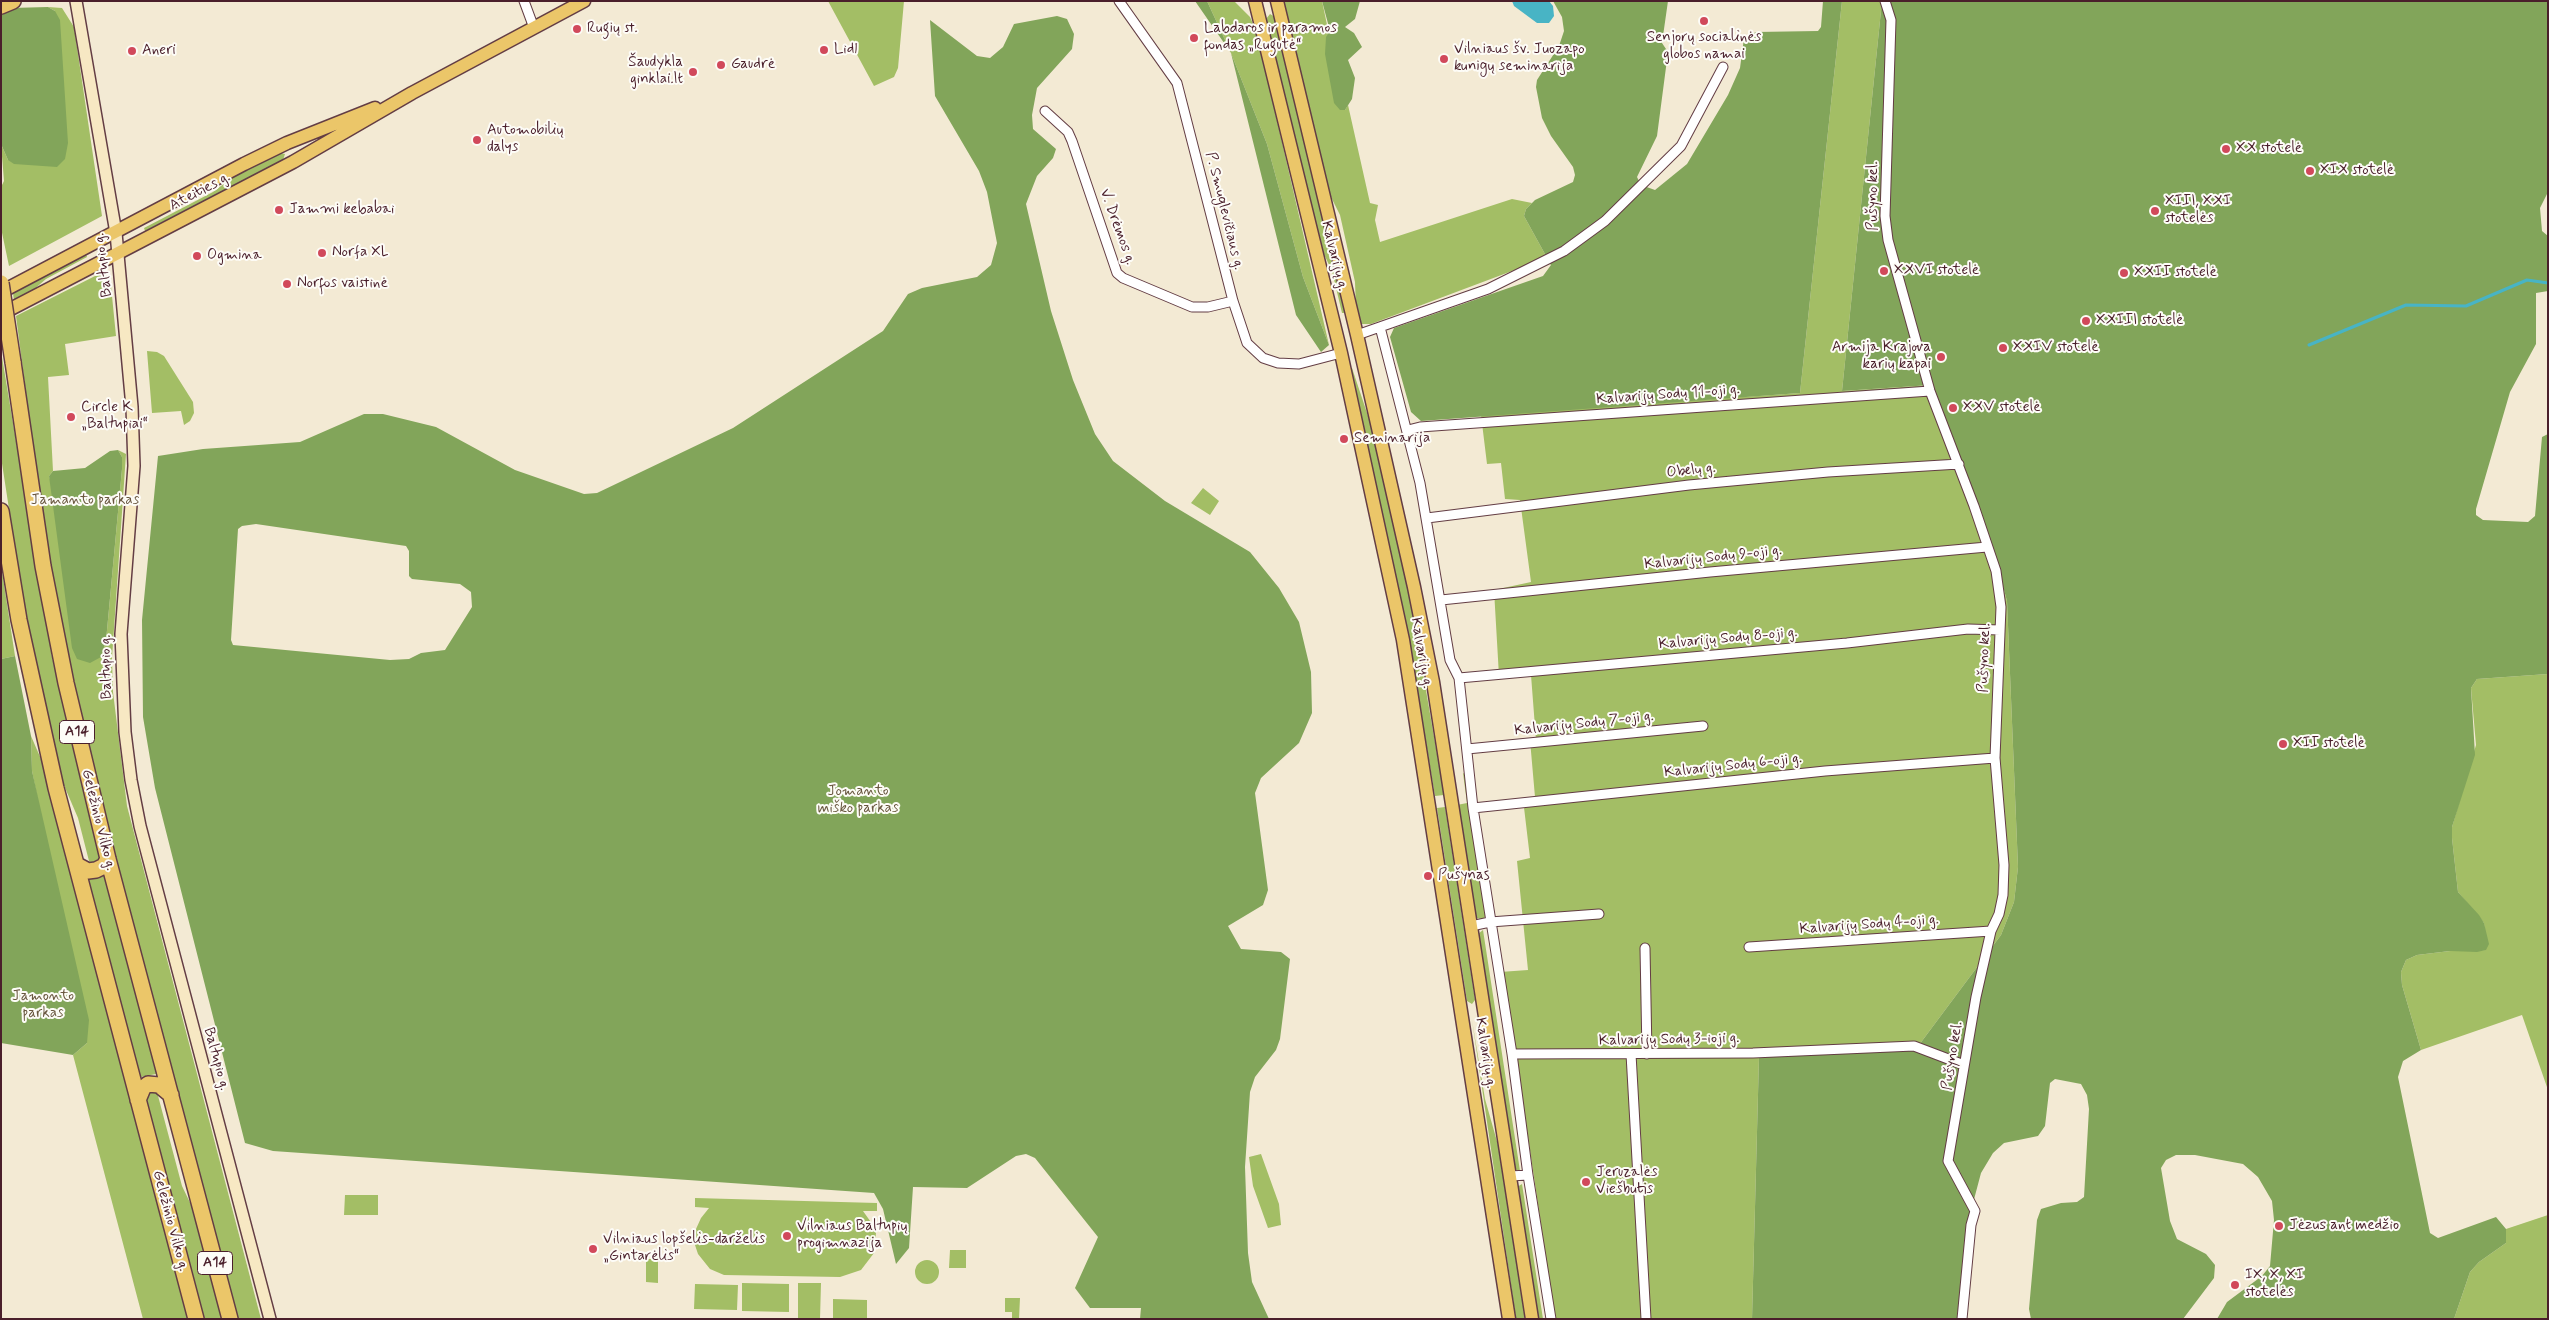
<!DOCTYPE html>
<html>
<head>
<meta charset="utf-8">
<style>
	body { margin:0 }
	#map { position:relative; width:2549px; height:1320px; overflow:hidden; background:#f3ead4; font-family:Mynerve,sans-serif }
	canvas { display:block }
	.frame { position:absolute; inset:0; border:2px solid #4a1f2b; pointer-events:none }
</style>
</head>
<body>
<div id="map">
<canvas width="2549" height="1320"></canvas>
<div class="frame"></div>
</div>
<script>
const c = document.querySelector('canvas').getContext('2d');
c.lineJoin = 'round';
function fill(path, color) { c.fillStyle = color; c.fill(path, 'evenodd'); }
const shape = rows => new Path2D(rows.map(r => 'M' + r).join(''));
function stroke(path, color, width, dash) { c.strokeStyle = color; c.lineWidth = width; c.lineCap = dash ? 'butt' : 'round'; c.setLineDash(dash || []); c.stroke(path); }
function drawText(font, color, halo, rows, align = 'center') {
  c.font = font + ' Mynerve,sans-serif'; c.lineWidth = 4; c.setLineDash([]); c.textBaseline = 'middle'; c.strokeStyle = halo; c.fillStyle = color; for (const [text, x, y, turn = 0] of rows) {
    c.save(); c.translate(x, y); c.rotate((+turn || 0) * Math.PI / 180); c.textAlign = isNaN(turn) ? turn : align; if (halo) c.strokeText(text, 0, 0); c.fillText(text, 0, 0); c.restore();
  }
}
fill(shape([
	[828,1,904,1,898,68,894,77,874,86],
	[1207,1,1234,1,1250,17,1256,30,1329,345,1303,277,1267,144,1231,53],
	[1283,1,1322,1,1345,110,1348,105,1370,203,1378,205,1375,220,1380,242,1512,199,1532,203,1526,209,1524,216,1551,265,1544,259,1371,324,1360,324,1356,308,1355,282,1340,215,1327,189],
	[1842,1,1882,1,1842,391,1931,385,1988,532,2007,601,2018,867,2014,902,2001,935,1916,1049,1759,1057,1752,1319,1555,1319,1524,1110,1500,972,1528,970,1517,861,1530,858,1523,799,1535,797,1530,740,1536,740,1531,675,1499,676,1494,590,1531,582,1520,500,1505,499,1501,463,1487,464,1481,415,1800,393],
	[48,7,62,8,74,27,102,216,9,266,1,228,1,187,4,181,1,144,8,160,55,11],
	[1270,14,1275,17,1345,313,1342,313,1332,271,1322,250,1266,19],
	[280,153,285,154,283,160,145,231,144,228,213,192,233,177],
	[86,254,87,257,46,279,32,291,14,301,13,293],
	[99,274,108,279,111,286,116,336,65,344,69,375,48,377,53,471,49,476,101,657,106,641,122,469,122,457,118,450,126,454,112,658,113,692,127,806,261,1319,238,1319,107,824,75,693,46,548,16,316],
	[1,351,52,657,100,853,100,862,93,864,89,861,78,818,63,783,26,619,1,457],
	[147,351,157,352,164,356,193,402,194,413,190,421,184,425,181,411,152,413],
	[1349,368,1352,368,1371,425,1407,580,1444,795,1435,796,1408,634],
	[1203,488,1219,501,1210,515,1191,503],
	[1,565,15,656,1,659],
	[2548,674,2548,1090,2522,1015,2421,1050,2402,985,2401,972,2406,960,2417,955,2450,951,2486,950,2484,923,2458,892,2452,838,2452,827,2476,745,2471,688,2477,679],
	[31,736,41,759,189,1319,143,1319,73,1055,87,1043,32,771],
	[1463,773,1466,775,1486,916,1483,919,1475,918,1457,805,1467,803],
	[1445,807,1475,1000,1472,1004,1467,1001,1437,808],
	[104,874,156,1070,156,1074,141,1077,139,1073,88,880,89,878],
	[1483,930,1520,1171,1514,1169,1478,934],
	[1472,1020,1485,1099,1498,1145,1525,1319,1516,1319],
	[150,1089,157,1092,182,1186,195,1213,222,1319,203,1319,145,1101],
	[1261,1154,1279,1204,1281,1225,1268,1228,1253,1186,1249,1157],
	[1522,1184,1543,1319,1538,1319,1517,1187],
	[345,1195,378,1195,378,1215,344,1215],
	[695,1198,877,1203,877,1211,863,1211,873,1225,876,1233,874,1253,861,1270,840,1277,724,1275,710,1269,698,1254,695,1245,696,1229,701,1218,709,1208,695,1207],
	[2548,1215,2548,1319,2454,1319,2470,1272,2479,1262,2506,1243,2506,1229],
	[950,1250,966,1250,966,1268,949,1268],
	[646,1259,658,1259,658,1283,646,1282],
	'915 1272a12 12 0 1 1 24 0a12 12 0 1 1-24 0Z',
	[742,1283,789,1284,789,1312,742,1311],
	[798,1283,821,1283,820,1319,798,1319],
	[695,1284,738,1285,737,1310,694,1309],
	[1005,1298,1020,1298,1019,1319,1012,1319,1012,1312,1005,1312],
	[833,1299,867,1300,867,1319,833,1319]
]), '#a3be65');
fill(shape([
	[1195,1,1207,1,1231,53,1267,144,1303,277,1329,345,1321,352,1296,315,1231,53],
	[1322,1,1360,1,1355,19,1345,27,1354,33,1362,47,1348,60,1355,78,1352,99,1345,110,1340,110,1334,103,1325,54,1326,37,1330,31],
	[1553,1,1668,1,1662,43,1668,52,1657,136,1637,177,1641,185,1655,190,1687,164,1728,95,1740,68,1744,38,1756,32,1818,31,1821,27,1823,1,1842,1,1800,393,1421,421,1411,412,1390,337,1394,328,1543,276,1551,265,1524,216,1526,209,1535,200,1573,182,1575,175,1573,167,1551,136,1542,118,1536,87,1537,80,1559,46,1564,31,1562,17],
	[1882,1,2548,1,2548,192,2540,208,2542,231,2548,236,2548,291,2536,293,2536,344,2510,392,2476,509,2476,515,2483,520,2528,522,2535,516,2542,437,2548,434,2548,674,2477,679,2471,688,2475,755,2452,827,2452,838,2458,892,2479,915,2484,923,2489,944,2486,950,2477,952,2450,951,2417,955,2406,960,2401,972,2402,985,2421,1050,2403,1061,2398,1077,2430,1233,2438,1238,2496,1217,2506,1229,2506,1243,2479,1262,2470,1272,2454,1319,2217,1319,2227,1302,2262,1276,2270,1266,2274,1220,2272,1201,2258,1177,2243,1164,2195,1155,2176,1155,2166,1160,2161,1168,2170,1221,2177,1239,2206,1254,2215,1265,2214,1278,2183,1319,2031,1319,2029,1309,2037,1220,2041,1209,2061,1203,2077,1202,2084,1197,2089,1109,2087,1095,2081,1084,2055,1079,2050,1083,2045,1126,2038,1136,2004,1143,1993,1153,1981,1173,1968,1222,1957,1319,1752,1319,1759,1057,1916,1049,2001,935,2014,902,2018,867,2007,601,1988,532,1931,385,1842,391],
	[48,7,55,11,60,20,68,143,65,159,57,167,14,164,8,160,1,144,1,12,11,8],
	[1057,16,1067,19,1074,34,1072,49,1037,88,1032,115,1033,129,1056,149,1053,158,1037,176,1026,204,1051,311,1073,380,1095,434,1113,461,1165,501,1250,552,1279,588,1299,622,1311,672,1312,713,1299,743,1261,778,1255,793,1268,890,1263,905,1228,926,1241,949,1281,952,1290,959,1280,1039,1276,1050,1255,1077,1250,1092,1245,1167,1248,1253,1252,1282,1269,1319,1140,1319,1141,1308,1090,1308,1075,1288,1098,1237,1035,1158,1026,1154,1016,1156,967,1188,913,1187,909,1248,896,1264,883,1209,874,1193,273,1151,245,1143,155,788,143,717,142,620,158,456,203,449,300,442,364,414,383,414,436,427,515,470,584,494,597,493,733,428,883,331,908,294,922,288,977,277,991,265,997,243,987,192,979,171,935,96,930,20,977,56,990,58,1003,47,1014,24],
	[256,524,406,546,409,551,409,576,412,579,460,584,471,592,472,607,445,650,421,653,409,659,390,660,233,645,231,640,238,529,242,526],
	[118,450,122,457,122,469,106,641,101,657,90,663,77,659,72,648,49,476,53,471,85,468,110,451],
	[15,656,31,736,32,771,89,1020,87,1043,73,1055,1,1043,1,659]
]), '#82a55a');
fill(shape([
	[1512,1,1549,1,1553,6,1554,16,1549,23,1537,23,1514,6]
]), '#48b4c5');
stroke(shape([
	[2309,345,2406,305,2466,306,2527,280,2548,283]
]), '#48b4c5', 3);
const street = shape([
	[524,1,534,28],
	[1119,1,1177,83,1233,301,1247,343,1263,358,1278,363,1299,364,1341,353],
	[1885,1,1891,20,1885,216,1888,240,1930,391,1974,506,1996,571,2001,607,1995,758,2004,865,2003,895,1999,914,1991,931,1976,997,1948,1161,1975,1211,1971,1225,1962,1319],
	[1045,111,1068,132,1072,141,1117,273,1123,278,1192,307,1208,307,1233,301],
	[1380,327,1420,483,1450,660,1459,678,1473,808,1512,1054],
	[1357,335,1488,289,1564,251,1605,221,1681,146,1723,67],
	[1408,430,1420,427,1930,391],
	[1427,518,1689,485,1828,472,1959,464],
	[1441,600,1710,572,1987,547],
	[1459,678,1847,643,1968,629,2000,630],
	[1467,749,1703,726],
	[1473,808,1825,771,1995,758],
	[1471,926,1490,922,1599,914],
	[1749,947,1991,931],
	[1645,948,1647,1054],
	[1631,1054,1646,1319],
	[1528,1175,1551,1319],
	[1510,1176,1528,1175,1512,1054,1753,1053,1914,1046,1964,1065]
]);
const secondary = shape([
	[76,1,116,233,132,407,134,466,121,634,125,732,131,780,140,826,270,1319]
]);
const primary = shape([
	[1255,1,1341,353,1403,640,1509,1319],
	[1277,1,1357,335,1414,587,1433,682,1532,1319],
	[1,292,244,164,287,143,375,108],
	[1,314,293,162,412,93,584,1]
]);
const highway = shape([
	[1,6,13,1],
	[13,362,43,566,66,683,108,859,230,1319],
	[1,511,19,620,56,788,196,1319],
	[77,865,88,871,96,870,104,866,108,859],
	[138,1100,143,1088,148,1084,159,1085,171,1095]
]);
stroke(street, '#633d44', 11);
stroke(secondary, '#633d44', 14);
stroke(primary, '#633d44', 15);
stroke(highway, '#633d44', 18);
stroke(street, '#fff', 9);
stroke(secondary, '#f7e8c3', 11);
stroke(primary, '#ebc669', 12);
stroke(highway, '#ebc669', 15);
const highwayBridge = shape([
	[1,283,13,362]
]);
stroke(highwayBridge, '#633d44', 18, []);
stroke(highwayBridge, '#ebc669', 15);
for (const [x, y, r, color] of [
	[1704,21,5,"#d1495b"],
	[577,29,5,"#d1495b"],
	[1194,38,5,"#d1495b"],
	[824,50,5,"#d1495b"],
	[132,51,5,"#d1495b"],
	[1444,59,5,"#d1495b"],
	[721,65,5,"#d1495b"],
	[693,72,5,"#d1495b"],
	[477,140,5,"#d1495b"],
	[2226,149,5,"#d1495b"],
	[2310,171,5,"#d1495b"],
	[279,210,5,"#d1495b"],
	[2155,211,5,"#d1495b"],
	[322,253,5,"#d1495b"],
	[197,256,5,"#d1495b"],
	[1884,271,5,"#d1495b"],
	[2124,273,5,"#d1495b"],
	[287,284,5,"#d1495b"],
	[2086,321,5,"#d1495b"],
	[2003,348,5,"#d1495b"],
	[1941,357,5,"#d1495b"],
	[1953,408,5,"#d1495b"],
	[71,417,5,"#d1495b"],
	[1344,439,5,"#d1495b"],
	[2283,744,5,"#d1495b"],
	[1428,876,5,"#d1495b"],
	[1586,1182,5,"#d1495b"],
	[2279,1226,5,"#d1495b"],
	[787,1236,5,"#d1495b"],
	[593,1249,5,"#d1495b"],
	[2235,1285,5,"#d1495b"]
]) { const dot = new Path2D(); dot.arc(x, y, r, 0, 2 * Math.PI); c.fillStyle = color; c.fill(dot); stroke(dot, '#fdfcf7', 2); }
for (const [x, y, w] of [
	[77,732,35],
	[215,1263,35]
]) { const box = new Path2D(); box.roundRect(x - w / 2, y - 11.5, w, 23, 4); c.fillStyle = '#fdfcf7'; c.fill(box); stroke(box, '#4a1f2b', 1); }
drawText('bold 14px', '#4a1f2b', null, [
	["A14",77,732],
	["A14",215,1263]
]);
drawText('15px', '#4a1f2b', '#fdfcf7', [
	["Rugių st.",587,29],
	["Labdaros ir paramos",1204,29],
	["fondas „Rugutė“",1204,46],
	["Senjorų socialinės",1704,38,"center"],
	["globos namai",1704,55,"center"],
	["Lidl",834,50],
	["Vilniaus šv. Juozapo",1454,50],
	["kunigų seminarija",1454,67],
	["Aneri",142,51],
	["Šaudykla",683,63,"right"],
	["ginklai.lt",683,80,"right"],
	["Gaudrė",731,65],
	["Automobilių",487,131],
	["dalys",487,148],
	["XX stotelė",2236,149],
	["XIX stotelė",2320,171],
	["XIII, XXI",2165,202],
	["stotelės",2165,219],
	["Jammi kebabai",289,210],
	["Norfa XL",332,253],
	["Ogmina",207,256],
	["XXVI stotelė",1894,271],
	["XXII stotelė",2134,273],
	["Norfos vaistinė",297,284],
	["XXIII stotelė",2096,321],
	["Armija Krajova",1931,348,"right"],
	["karių kapai",1931,365,"right"],
	["XXIV stotelė",2013,348],
	["Circle K",81,408],
	["„Baltupiai“",81,425],
	["XXV stotelė",1963,408],
	["Seminarija",1354,439],
	["XII stotelė",2293,744],
	["Pušynas",1438,876],
	["Jeruzalės",1596,1173],
	["Viešbutis",1596,1190],
	["Jėzus ant medžio",2289,1226],
	["Vilniaus Baltupių",797,1227],
	["progimnazija",797,1244],
	["Vilniaus lopšelis-darželis",603,1240],
	["„Gintarėlis“",603,1257],
	["IX, X, XI",2245,1276],
	["stotelės",2245,1293]
], 'left');
drawText('15px', '#4a1f2b', '#fdfcf7', [
	["Ateities g.",200,192,-28],
	["Pušyno kel.",1874,196,-90],
	["P. Smuglevičiaus g.",1224,211,76],
	["V. Drėmos g.",1117,227,70],
	["Kalvarijų g.",1334,256,76],
	["Baltupio g.",104,265,-97],
	["Kalvarijų Sodų 11-oji g.",1668,395,-4],
	["Obelų g.",1691,471,-6],
	["Kalvarijų Sodų 9-oji g.",1713,558,-6],
	["Kalvarijų Sodų 8-oji g.",1728,639,-5],
	["Kalvarijų g.",1421,653,80],
	["Pušyno kel.",1985,658,-88],
	["Baltupio g.",107,667,-91],
	["Kalvarijų Sodų 7-oji g.",1584,724,-6],
	["Kalvarijų Sodų 6-oji g.",1733,766,-6],
	["Geležinio Vilko g.",98,820,76],
	["Kalvarijų Sodų 4-oji g.",1869,925,-4],
	["Kalvarijų Sodų 3-ioji g.",1669,1040,-1],
	["Kalvarijų g.",1485,1053,81],
	["Pušyno kel.",1953,1056,-81],
	["Baltupio g.",216,1059,75],
	["Geležinio Vilko g.",170,1221,75]
]);
drawText('15px', '#69573f', '#fdfcf7', [
	["Jamanto parkas",85,501],
	["Jomanto",858,792],
	["miško parkas",858,809],
	["Jamonto",43,997],
	["parkas",43,1014]
]);
</script>
</body>
</html>
